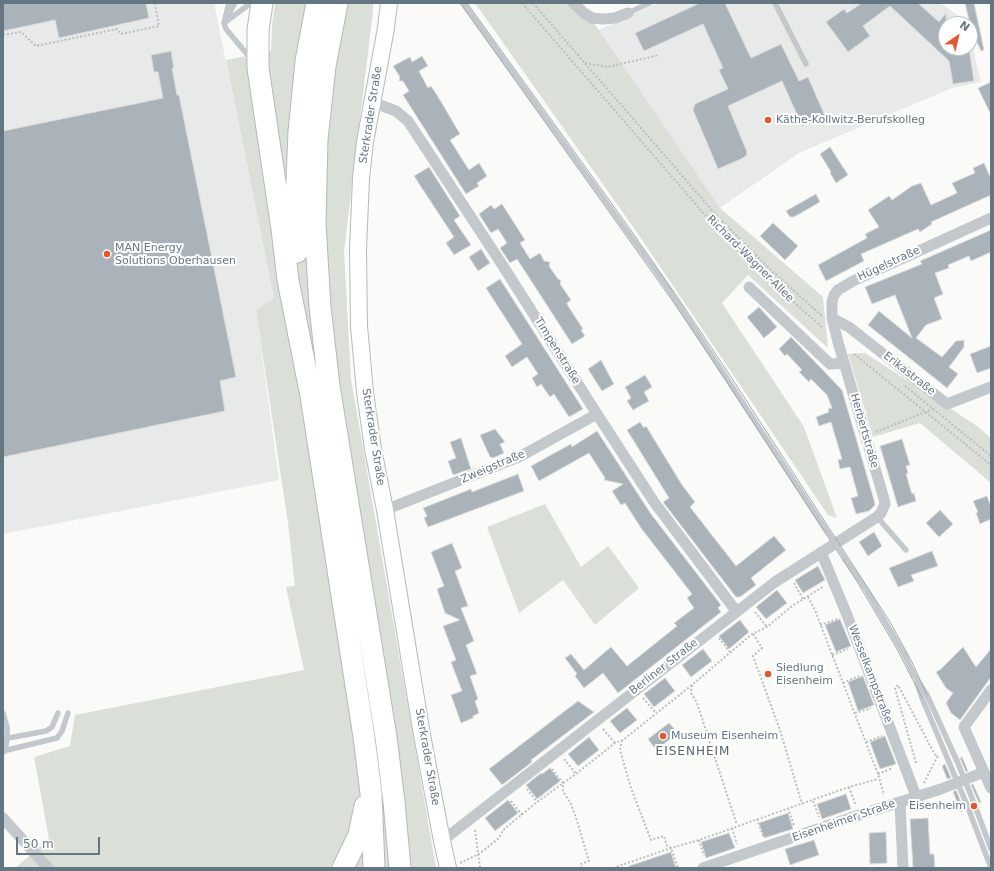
<!DOCTYPE html>
<html>
<head>
<meta charset="utf-8">
<style>
	body { margin:0 }
	#map { position:relative; width:994px; height:871px; overflow:hidden; background:#fafaf8; font-family:"DejaVu Sans",sans-serif }
	canvas { display:block }
	.frame { position:absolute; inset:0; border:4px solid #657683; pointer-events:none }
	.north { position:absolute; left:938px; top:16px; width:40px; height:40px; box-sizing:border-box; background:#fff; border:1px solid #c1c8cd; border-radius:50%; rotate:34deg; font-size:11px; font-weight:700; line-height:16px; text-align:center; color:#657683 }
	.north::after { content:''; display:block; margin:auto; width:14px; height:18px; background:#e4572e; clip-path:polygon(50% 0,100% 100%,50% 72%,0 100%) }
	.scale { position:absolute; left:16px; top:837px; width:84px; height:18px; box-sizing:border-box; border:2px solid #657683; border-top:0; padding-left:5px; font-size:12px; line-height:14px; white-space:nowrap; color:#657683; -webkit-text-stroke:3px #fff; paint-order:stroke }
</style>
</head>
<body>
<div id="map">
<canvas width="994" height="871"></canvas>
<div class="frame"></div>
<div class="north">N</div>
<div class="scale">50 m</div>
</div>
<script>
const c = document.querySelector('canvas').getContext('2d');
c.lineJoin = 'round';
function fill(path, color) { c.fillStyle = color; c.fill(path, 'evenodd'); }
const shape = rows => new Path2D(rows.map(r => 'M' + r).join(''));
function stroke(path, color, width, dash) { c.strokeStyle = color; c.lineWidth = width; c.lineCap = dash ? 'butt' : 'round'; c.setLineDash(dash || []); c.stroke(path); }
function drawText(font, color, halo, rows, align = 'center') {
  c.font = font + ' "DejaVu Sans",sans-serif'; c.lineWidth = 4; c.setLineDash([]); c.textBaseline = 'middle'; c.strokeStyle = halo; c.fillStyle = color; for (const [text, x, y, turn = 0] of rows) {
    c.save(); c.translate(x, y); c.rotate((+turn || 0) * Math.PI / 180); c.textAlign = isNaN(turn) ? turn : align; if (halo) c.strokeText(text, 0, 0); c.fillText(text, 0, 0); c.restore();
  }
}
fill(shape([
	[3,3,214,3,274,298,256,310,279,480,3,534],
	[659,3,940,3,966,21,967,24,946,24,946,48,970,48,970,36,981,82,952,88,799,153,720,208,599,30]
]), '#e8e9e9');
fill(shape([
	[275,3,373,3,373,11,344,251,351,379,436,868,15,868,49,839,34,757,70,746,75,715,304,670,286,587,295,586,288,523,256,310,274,298,226,60,271,51,272,25],
	[475,3,578,3,599,30,720,208,823,297,828,348,748,275,722,303,804,427,837,518,828,515,636,231],
	[865,353,977,426,991,438,991,483,920,423,873,437,848,354],
	[545,504,581,567,608,546,639,588,595,625,563,580,519,613,487,527]
]), '#dadfd7');
const building = shape([
	[3,3,146,3,149,18,59,38,55,20,3,31,3,3],
	[700,3,725,3,751,58,781,44,799,81,808,77,825,116,802,126,782,81,728,106,747,152,746,156,741,159,718,169,693,110,695,104,728,89,719,70,723,68,703,24,644,51,635,33,700,3],
	[862,3,918,3,939,22,946,13,946,48,969,48,974,81,953,84,949,61,890,6,863,26,870,36,848,52,826,22,844,9,847,13,862,3],
	[965,3,974,3,984,50,981,51,971,29,965,3],
	[171,51,174,68,172,68,177,95,179,95,236,377,220,381,225,411,3,457,3,131,163,98,158,72,154,72,151,55,171,51],
	[422,56,428,66,419,71,428,88,431,86,437,95,460,134,450,140,469,170,479,163,487,176,477,183,479,186,466,194,403,95,409,91,403,81,399,81,400,77,393,66,408,58,410,57,412,62,422,56],
	[991,82,991,115,978,88,991,82],
	[830,147,848,175,836,183,830,173,831,172,820,154,830,147],
	[984,163,991,179,991,195,931,222,932,224,920,232,918,229,861,254,864,261,826,281,818,265,867,238,865,234,879,227,868,210,889,196,892,200,912,186,921,183,931,205,957,193,952,183,975,173,973,168,984,163],
	[429,167,460,216,454,220,471,245,454,255,446,243,454,237,414,176,429,167],
	[816,194,820,202,794,217,790,217,786,211,816,194],
	[502,204,525,240,520,243,530,259,540,253,544,261,550,262,549,266,558,279,561,280,560,284,571,300,567,303,568,306,583,329,581,330,585,336,572,344,517,259,510,263,500,248,507,243,498,229,491,233,479,214,491,205,494,209,502,204],
	[773,223,798,246,785,260,760,236,773,223],
	[991,230,991,252,971,261,969,256,948,265,949,268,935,273,943,294,934,298,942,319,926,325,916,338,942,357,956,341,964,340,964,347,949,367,958,374,947,388,868,325,879,311,912,338,895,295,872,304,865,287,922,264,920,261,991,230],
	[481,249,490,263,478,271,469,257,481,249],
	[500,279,583,409,569,417,554,394,550,397,541,384,537,387,532,378,538,374,527,357,512,367,505,356,522,344,486,288,500,279],
	[759,307,777,327,764,338,747,317,759,307],
	[791,337,842,390,874,500,875,505,869,511,856,514,851,498,858,496,850,467,840,469,838,460,842,459,831,422,819,426,816,417,829,412,828,409,832,408,827,395,811,379,809,382,799,372,802,370,787,354,785,356,779,349,791,337],
	[991,346,991,368,977,373,970,354,991,346],
	[601,360,614,384,602,391,588,369,601,360],
	[645,375,652,387,644,392,649,401,633,410,627,401,631,398,625,387,645,375],
	[640,422,644,428,646,426,682,485,695,502,690,507,736,566,774,536,786,550,751,578,756,585,740,597,736,597,663,502,669,498,627,430,640,422],
	[495,429,505,442,500,444,504,453,493,458,490,457,480,435,495,429],
	[597,431,651,514,721,605,718,608,721,612,618,693,603,673,584,688,575,676,577,674,565,658,571,654,584,670,611,647,627,666,677,626,674,623,694,608,687,598,692,594,641,528,625,503,621,505,612,491,623,484,604,480,605,478,589,453,539,481,531,466,571,444,572,447,597,431],
	[461,438,471,469,453,475,448,461,456,458,450,442,461,438],
	[902,439,910,465,906,466,908,473,906,474,912,494,914,493,916,501,898,507,880,446,902,439],
	[518,474,524,491,428,527,424,518,427,516,423,508,471,489,472,492,518,474],
	[987,496,991,507,991,519,980,524,976,513,978,512,973,501,987,496],
	[940,510,953,524,939,537,926,523,940,510],
	[874,532,882,546,868,556,859,542,874,532],
	[452,543,462,568,455,571,468,606,461,608,474,641,466,645,477,674,470,676,478,699,475,701,479,713,473,716,473,718,461,723,451,695,462,691,451,662,456,660,443,626,460,620,445,613,437,589,444,586,431,552,452,543],
	[932,551,938,566,911,575,914,581,898,587,889,568,932,551],
	[818,566,825,580,803,593,795,580,818,566],
	[777,590,787,603,766,619,756,607,777,590],
	[840,619,851,646,836,652,825,625,840,619],
	[740,620,749,632,729,649,719,636,740,620],
	[963,647,976,667,991,649,991,677,960,720,951,713,946,703,953,693,946,688,936,672,941,669,963,647],
	[703,649,712,661,691,677,682,665,703,649],
	[863,676,874,705,858,711,848,682,863,676],
	[665,678,675,691,654,707,644,694,665,678],
	[578,701,594,712,531,760,532,762,502,785,489,769,578,701],
	[627,708,637,720,620,733,610,721,627,708],
	[669,723,678,733,656,750,648,739,669,723],
	[885,736,896,764,880,769,870,742,885,736],
	[589,737,599,750,578,766,568,754,589,737],
	[962,757,968,771,966,772,960,758,962,757],
	[945,764,951,778,947,779,942,766,945,764],
	[550,768,560,781,537,799,526,785,541,773,542,774,550,768],
	[973,784,981,802,979,803,971,785,973,784],
	[956,790,964,810,961,812,953,792,956,790],
	[846,794,851,809,822,819,817,804,846,794],
	[508,800,518,813,495,831,485,818,508,800],
	[788,813,793,829,764,838,759,823,788,813],
	[928,818,930,854,934,854,935,868,913,868,910,819,928,818],
	[886,832,887,863,870,864,869,833,886,832],
	[729,833,735,848,706,858,701,842,729,833],
	[814,840,819,855,790,865,785,849,814,840],
	[671,852,676,868,629,868,629,866,671,852]
]);
fill(building, '#aab3b9');
stroke(building, '#dcdcda', 1);
const secondary = shape([
	[389,3,386,28,365,142,361,178,358,249,359,326,365,392,373,449,385,510,422,735,442,841,448,868]
]);
const highway = shape([
	[262,3,258,30,258,68,282,229,288,280,311,396,364,737,371,793,374,868],
	[337,3,325,66,317,139,315,223,320,307,329,386,386,737,394,802,400,868],
	[297,252,296,204,299,132,306,61,317,3],
	[343,868,359,835,365,806]
]);
stroke(secondary, '#b3babf', 18);
stroke(highway, '#b4b9bd', 23);
stroke(shape([
	[522,3,724,237,770,281,823,328],
	[533,3,717,216,773,272,822,316],
	[3,35,21,32,36,46,117,29,121,34,159,26,155,4,158,3],
	[585,63,608,67,659,55],
	[854,354,991,465],
	[905,386,991,456],
	[876,432,933,409],
	[794,583,803,599],
	[808,597,815,610,843,683,878,774,884,795],
	[755,612,767,627],
	[820,625,838,619],
	[753,634,762,648,753,656,780,730,802,804],
	[719,638,730,652],
	[832,655,848,649],
	[843,683,859,676],
	[692,685,691,693,697,703,737,825],
	[643,698,656,713],
	[855,713,871,708],
	[603,729,615,743],
	[622,740,620,750,631,788,651,840,664,836,667,846,671,848,678,868],
	[866,742,882,736],
	[564,759,576,774],
	[916,763,895,688,898,685,934,753,937,757,938,756],
	[552,769,563,783,563,791,571,804,577,821,589,861,581,864,582,868],
	[878,774,893,768],
	[924,783,937,757],
	[849,787,856,806],
	[527,789,537,802],
	[511,801,522,815],
	[813,801,819,817],
	[788,808,794,826],
	[757,819,763,836],
	[732,828,737,844],
	[475,830,480,868],
	[699,840,704,856],
	[460,863,479,854,499,838,503,830,537,802,576,774,615,743,623,740,692,685,752,634,767,627,792,606,824,586],
	[613,868,671,848,699,840,849,787,878,779]
]), '#bbbfc2', 2, [2, 2]);
stroke(shape([
	[229,3,224,23,226,29,252,60],
	[463,3,665,284,828,533],
	[775,3,806,64],
	[628,13,650,3],
	[228,15,235,3],
	[224,23,251,3],
	[877,517,906,550],
	[843,556,867,591,904,654,914,675,927,695,957,761],
	[917,683,922,698,954,774],
	[3,713,7,727,7,739,5,751,3,752],
	[3,739,46,731,52,727,58,713],
	[3,751,57,738,62,731,68,713],
	[974,803,991,849],
	[967,805,991,868]
]), '#c3c8cc', 5.5);
stroke(shape([
	[573,3,584,13,592,18,603,19,615,18,628,13],
	[372,104,380,105,396,111,408,121,503,266,597,414,654,502,736,611],
	[749,287,830,364,844,363],
	[832,318,849,327,947,404,991,387],
	[385,510,519,457,597,414],
	[821,552,847,615,916,796],
	[991,690,964,727,991,788],
	[900,802,903,868],
	[3,818,48,868],
	[442,841,775,582,877,517,881,513,885,504,884,499,838,342,832,318,832,302,834,295,838,290,853,281,991,218],
	[703,868,859,815,941,789,984,772]
]), '#c3c8cc', 11);
stroke(secondary, '#fff', 16);
stroke(highway, '#fff', 21);
stroke(shape([
	[460,3,672,300,723,376,858,583,897,649,922,698],
	[467,3,625,222,676,295,731,377,890,622,912,662,927,695]
]), '#a2aab0', 1);
stroke(shape([
	[828,533,843,556],
	[957,761,974,803],
	[954,774,967,805]
]), '#c3c8cc', 5.5);
for (const [x, y, r, color] of [
	[768,120,4,"#e4572e"],
	[107,254,4,"#e4572e"],
	[768,674,4,"#e4572e"],
	[663,736,4,"#e4572e"],
	[974,806,4,"#e4572e"]
]) { const dot = new Path2D(); dot.arc(x, y, r, 0, 2 * Math.PI); c.fillStyle = color; c.fill(dot); stroke(dot, '#fff', 1.5); }
drawText('11px', '#657683', '#fff', [
	["Sterkrader Straße",371,115,-81],
	["Richard-Wagner-Allee",750,259,45],
	["Hügelstraße",889,264,-25],
	["Timpenstraße",557,351,58],
	["Erikastraße",909,374,38],
	["Herbertstraße",864,431,74],
	["Sterkrader Straße",373,437,81],
	["Zweigstraße",493,467,-23],
	["Berliner Straße",664,667,-38],
	["Wesselkampstraße",870,674,69],
	["Sterkrader Straße",427,757,80],
	["Eisenheimer Straße",844,821,-19]
]);
drawText('11px', '#657683', '#fff', [
	["Käthe-Kollwitz-Berufskolleg",776,120],
	["MAN Energy",115,248],
	["Solutions Oberhausen",115,261],
	["Siedlung",776,668],
	["Eisenheim",776,681],
	["Museum Eisenheim",671,736],
	["Eisenheim",966,806,"right"]
], 'left');
c.letterSpacing = '1px';
drawText('12px', '#57646e', '#fff', [
	["EISENHEIM",693,752]
]);
c.letterSpacing = '0px';
</script>
</body>
</html>
